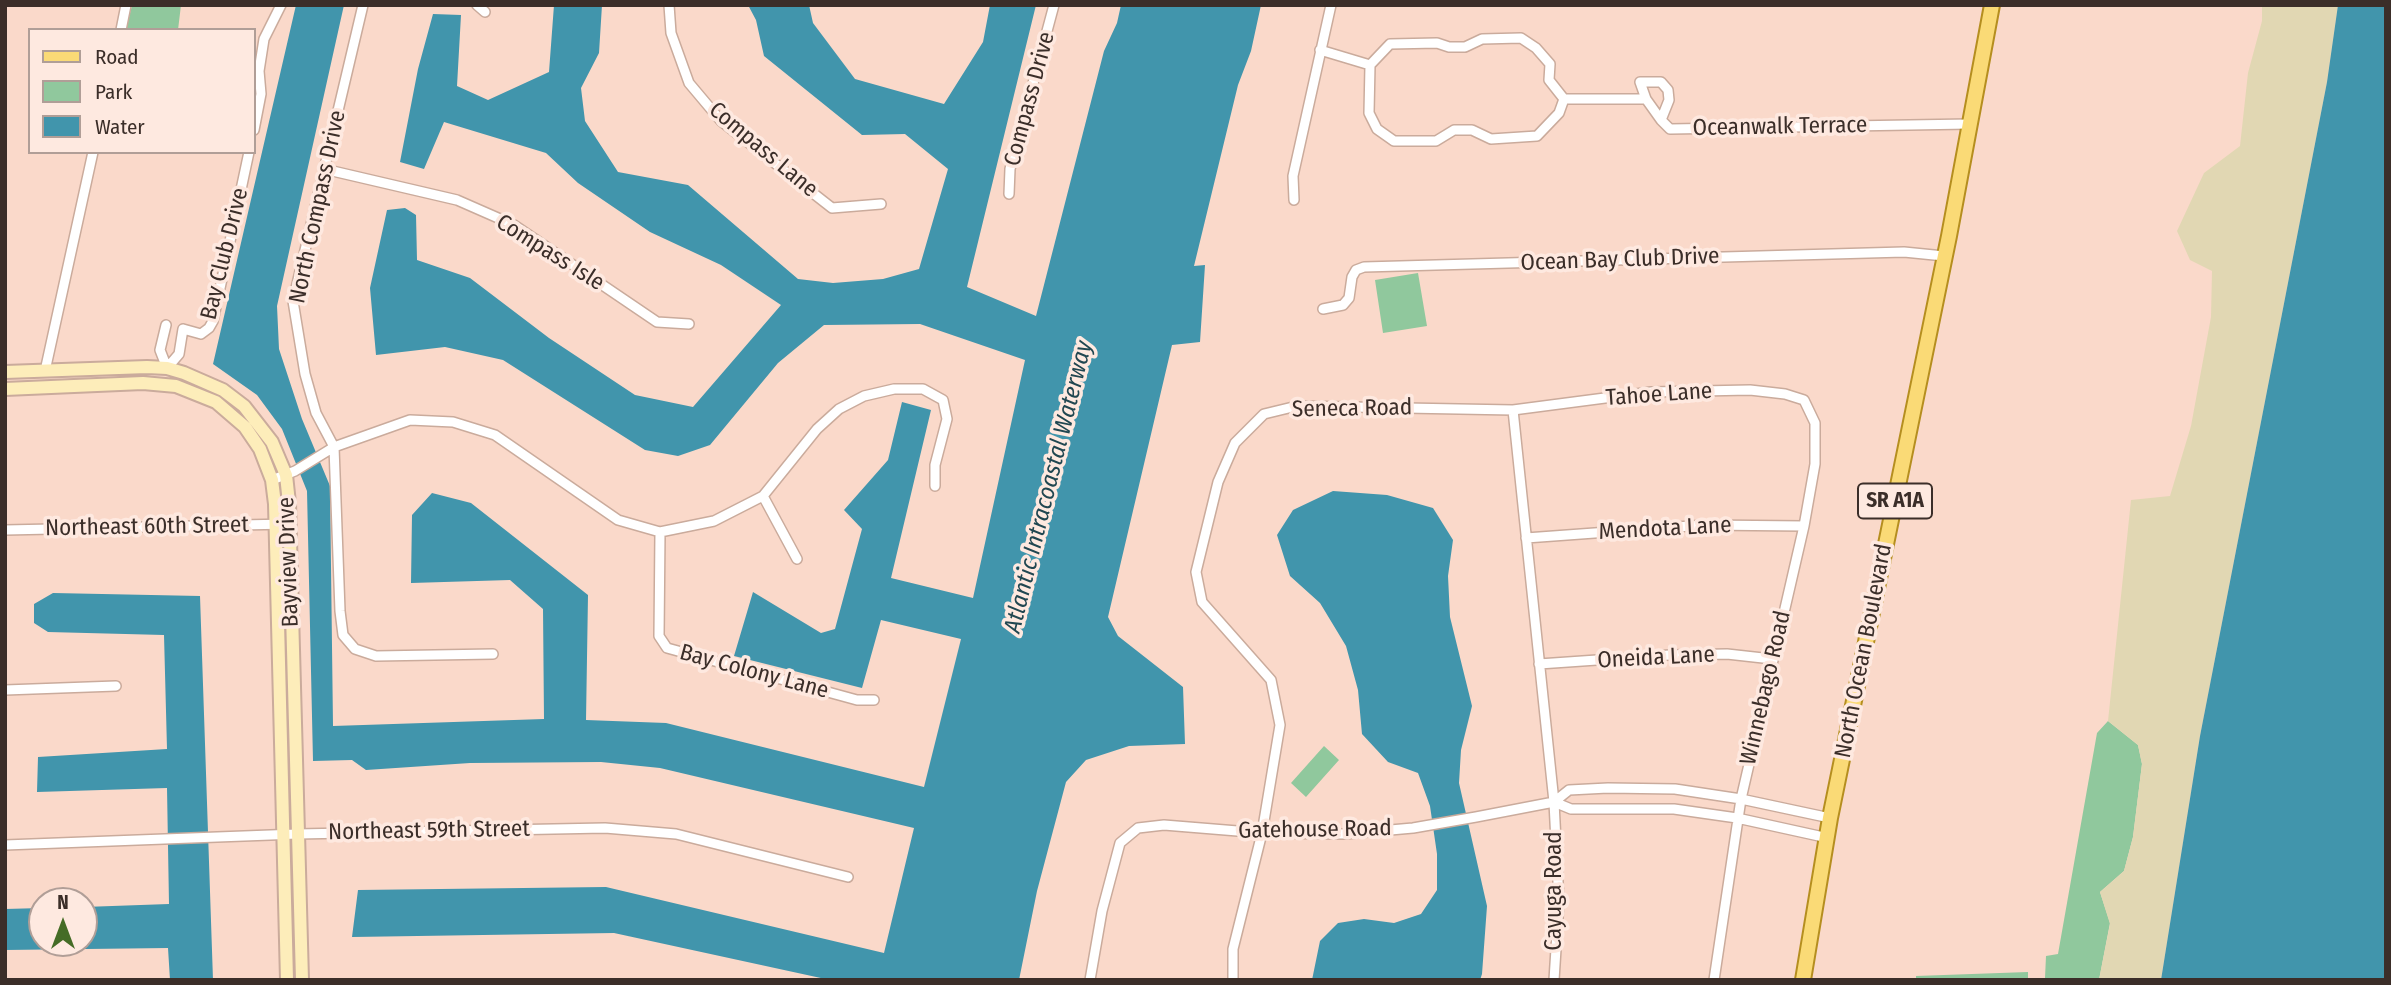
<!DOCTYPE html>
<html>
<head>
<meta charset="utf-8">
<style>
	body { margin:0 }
	#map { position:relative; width:2391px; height:985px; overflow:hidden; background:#fad9ca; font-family:"Fira Sans Condensed",sans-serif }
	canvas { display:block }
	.frame { position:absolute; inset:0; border:7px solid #3b2e29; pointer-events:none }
	.legend { position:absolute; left:28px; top:28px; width:228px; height:126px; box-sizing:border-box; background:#fee9e0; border:2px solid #b09e97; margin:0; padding:9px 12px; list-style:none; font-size:21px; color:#3b2e29 }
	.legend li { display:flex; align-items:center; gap:14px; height:35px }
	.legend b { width:35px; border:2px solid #b09e97 }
	.north { position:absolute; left:28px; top:887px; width:70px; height:70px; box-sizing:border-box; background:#fee9e0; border:2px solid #b09e97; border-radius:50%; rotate:0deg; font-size:19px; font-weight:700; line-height:28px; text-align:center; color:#3b2e29 }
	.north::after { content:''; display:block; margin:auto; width:24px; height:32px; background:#456c26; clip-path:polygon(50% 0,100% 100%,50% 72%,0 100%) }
</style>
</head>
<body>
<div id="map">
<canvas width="2391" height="985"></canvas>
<div class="frame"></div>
<ul class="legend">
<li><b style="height:9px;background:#fada76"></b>Road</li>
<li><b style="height:19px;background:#90c89d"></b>Park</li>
<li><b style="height:19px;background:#4195ac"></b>Water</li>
</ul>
<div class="north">N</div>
</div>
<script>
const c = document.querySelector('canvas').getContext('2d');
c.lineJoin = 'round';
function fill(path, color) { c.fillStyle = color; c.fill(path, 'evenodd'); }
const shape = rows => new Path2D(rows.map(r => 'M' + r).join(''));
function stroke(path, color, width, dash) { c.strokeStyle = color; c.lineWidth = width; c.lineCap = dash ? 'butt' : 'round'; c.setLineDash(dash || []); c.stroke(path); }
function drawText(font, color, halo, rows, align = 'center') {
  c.font = font + ' "Fira Sans Condensed",sans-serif'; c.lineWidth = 7; c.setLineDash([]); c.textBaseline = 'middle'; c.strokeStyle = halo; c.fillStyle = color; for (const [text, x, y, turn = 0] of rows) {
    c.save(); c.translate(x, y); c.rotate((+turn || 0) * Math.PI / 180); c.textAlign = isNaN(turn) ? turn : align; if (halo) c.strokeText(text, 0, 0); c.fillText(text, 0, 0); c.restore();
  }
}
fill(shape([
	[132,5,181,5,178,30,126,30],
	[1418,273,1427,326,1383,333,1375,280],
	[2108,721,2138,745,2142,764,2133,837,2124,871,2100,892,2110,923,2099,980,2048,980,2045,978,2046,956,2058,954,2097,733],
	[1324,746,1339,760,1306,797,1291,783],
	[2028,972,2028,980,1916,980,1916,976]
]), '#90c89d');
fill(shape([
	[2262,5,2338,5,2327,82,2200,736,2161,980,2099,980,2110,924,2100,892,2124,871,2133,837,2142,764,2138,745,2108,721,2131,500,2170,496,2191,426,2211,317,2212,271,2190,260,2177,231,2204,173,2240,146,2248,73,2262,21]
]), '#e1d7b3');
fill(shape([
	[296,5,344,5,277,306,279,349,302,419,330,486,333,726,544,719,543,609,510,580,411,583,412,515,432,493,471,503,588,595,586,720,666,723,924,787,961,639,881,620,862,688,734,656,753,592,821,633,835,629,862,529,844,510,888,460,902,402,931,410,891,578,973,598,1025,360,920,324,824,325,778,363,710,445,678,456,645,450,503,360,445,347,376,355,370,288,387,210,405,208,416,215,417,260,470,278,549,338,635,395,693,407,781,305,721,265,650,232,578,183,546,153,444,122,424,169,400,162,418,69,433,14,461,15,457,86,488,100,549,72,554,5,602,5,599,53,581,88,585,121,618,172,688,185,798,279,833,283,883,279,919,269,948,169,905,134,862,135,764,56,756,20,748,5,809,5,813,23,855,79,944,104,983,42,990,5,1036,5,967,287,1036,316,1104,51,1117,23,1121,5,1261,5,1251,51,1238,85,1194,266,1205,265,1200,342,1172,345,1108,617,1118,636,1183,687,1185,744,1129,746,1086,760,1066,782,1037,891,1019,980,830,980,614,933,352,937,358,890,606,887,884,953,914,828,660,768,601,762,470,763,366,770,352,760,313,761,307,491,282,429,257,395,213,364],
	[2338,5,2386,5,2386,980,2161,980,2200,736,2327,82],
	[1333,491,1387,495,1433,508,1453,540,1448,576,1450,617,1472,706,1461,750,1459,783,1487,906,1482,974,1480,980,1312,980,1320,941,1338,923,1364,919,1394,923,1421,914,1437,890,1437,854,1430,806,1418,773,1388,762,1362,734,1358,690,1346,646,1320,603,1290,576,1277,535,1293,510],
	[53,593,200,596,213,980,170,980,168,948,5,950,5,909,42,908,42,943,84,943,84,907,169,904,167,788,37,792,38,757,167,749,164,635,48,632,34,623,34,604]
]), '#4195ac');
const street = shape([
	[363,5,293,301,305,374,316,413,334,447,340,611,343,635,355,649,376,656,493,654],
	[477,5,485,12],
	[669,5,671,33,689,83,721,121,832,208,881,204],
	[121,30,126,5],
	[1320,50,1370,65,1390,44,1437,43,1449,47,1465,47,1482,39,1521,38,1536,48,1550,64,1549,80,1564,99],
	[1370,65,1369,113,1377,129,1394,141,1436,141,1454,130,1472,130,1491,139,1537,136,1559,113,1564,99],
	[1564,99,1646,99],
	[1661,120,1669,100,1668,90,1661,82,1640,82,1646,99,1661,120,1670,129,1969,124],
	[254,130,261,94,259,71,264,39,281,5],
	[324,169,457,200,514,225,657,322,689,324],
	[1009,194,1010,169,1054,5],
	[1294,200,1293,176,1331,5],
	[1323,309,1343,305,1349,298,1352,277,1356,270,1364,267,1904,252,1944,256],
	[166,325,160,350,167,368,179,354,183,329,201,334,209,328,213,321,249,152],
	[45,371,93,152],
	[1513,410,1554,802,1559,902,1554,980],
	[272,480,295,471,334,447,410,420,453,422,495,435,618,520,660,532,714,521,763,496,817,429,839,409,864,396,894,389,923,389,943,400,947,419,935,465,935,486],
	[763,496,797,559],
	[5,530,288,524],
	[660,532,659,636,667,648,857,700,874,700],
	[1526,538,1704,525,1804,526],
	[1539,664,1669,655,1727,654,1772,659],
	[5,690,116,686],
	[1554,802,1571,809,1674,809,1737,818,1828,838],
	[5,845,297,834,605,828,676,834,848,877],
	[1090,980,1102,911,1120,843,1138,828,1164,825,1262,833,1345,834,1413,828,1476,817,1554,802,1569,790,1608,788,1675,789,1741,799,1830,818],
	[1233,980,1233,949,1262,833,1280,725,1271,680,1202,602,1196,572,1218,482,1235,443,1264,414,1297,406,1513,410,1651,392,1750,390,1785,394,1804,400,1815,423,1815,464,1804,526,1741,799,1714,980]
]);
const secondary = shape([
	[5,372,147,367,167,368,184,373,223,390,244,406,272,442,286,475,289,503,302,980],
	[5,389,143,383,176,386,216,402,245,427,260,449,272,480,275,504,287,980]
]);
const primary = shape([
	[1803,980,1830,818,1949,236,1992,5]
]);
stroke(street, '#caab9c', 12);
stroke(secondary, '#caab9c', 16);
stroke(primary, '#b58e1f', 18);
stroke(street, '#fff', 9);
stroke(secondary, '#fdedba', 12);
stroke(primary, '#fada76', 14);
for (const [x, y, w] of [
	[1895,501,74]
]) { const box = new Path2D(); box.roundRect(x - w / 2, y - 17.5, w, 35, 5); c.fillStyle = '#fee9e0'; c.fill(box); stroke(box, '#3b2e29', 2); }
drawText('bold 21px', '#3b2e29', null, [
	["SR A1A",1895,501]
]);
drawText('23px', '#3b2e29', '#fee9e0', [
	["Compass Drive",1030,99,-75],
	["Oceanwalk Terrace",1780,127,-1],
	["Compass Lane",763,150,40],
	["North Compass Drive",318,207,-78],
	["Compass Isle",550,253,32],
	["Bay Club Drive",225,254,-76],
	["Ocean Bay Club Drive",1620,260,-2],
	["Tahoe Lane",1659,395,-4],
	["Seneca Road",1352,409,-1],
	["Northeast 60th Street",147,527,-1],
	["Mendota Lane",1665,529,-3],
	["Bayview Drive",289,562,-92],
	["North Ocean Boulevard",1864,651,-79],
	["Oneida Lane",1656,658,-3],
	["Bay Colony Lane",754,672,15],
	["Winnebago Road",1766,688,-77],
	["Gatehouse Road",1315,830,-1],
	["Northeast 59th Street",429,831,-1],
	["Cayuga Road",1555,891,-90]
]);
drawText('italic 24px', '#214751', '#fee9e0', [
	["Atlantic Intracoastal Waterway",1049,487,-76]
]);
</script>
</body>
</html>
